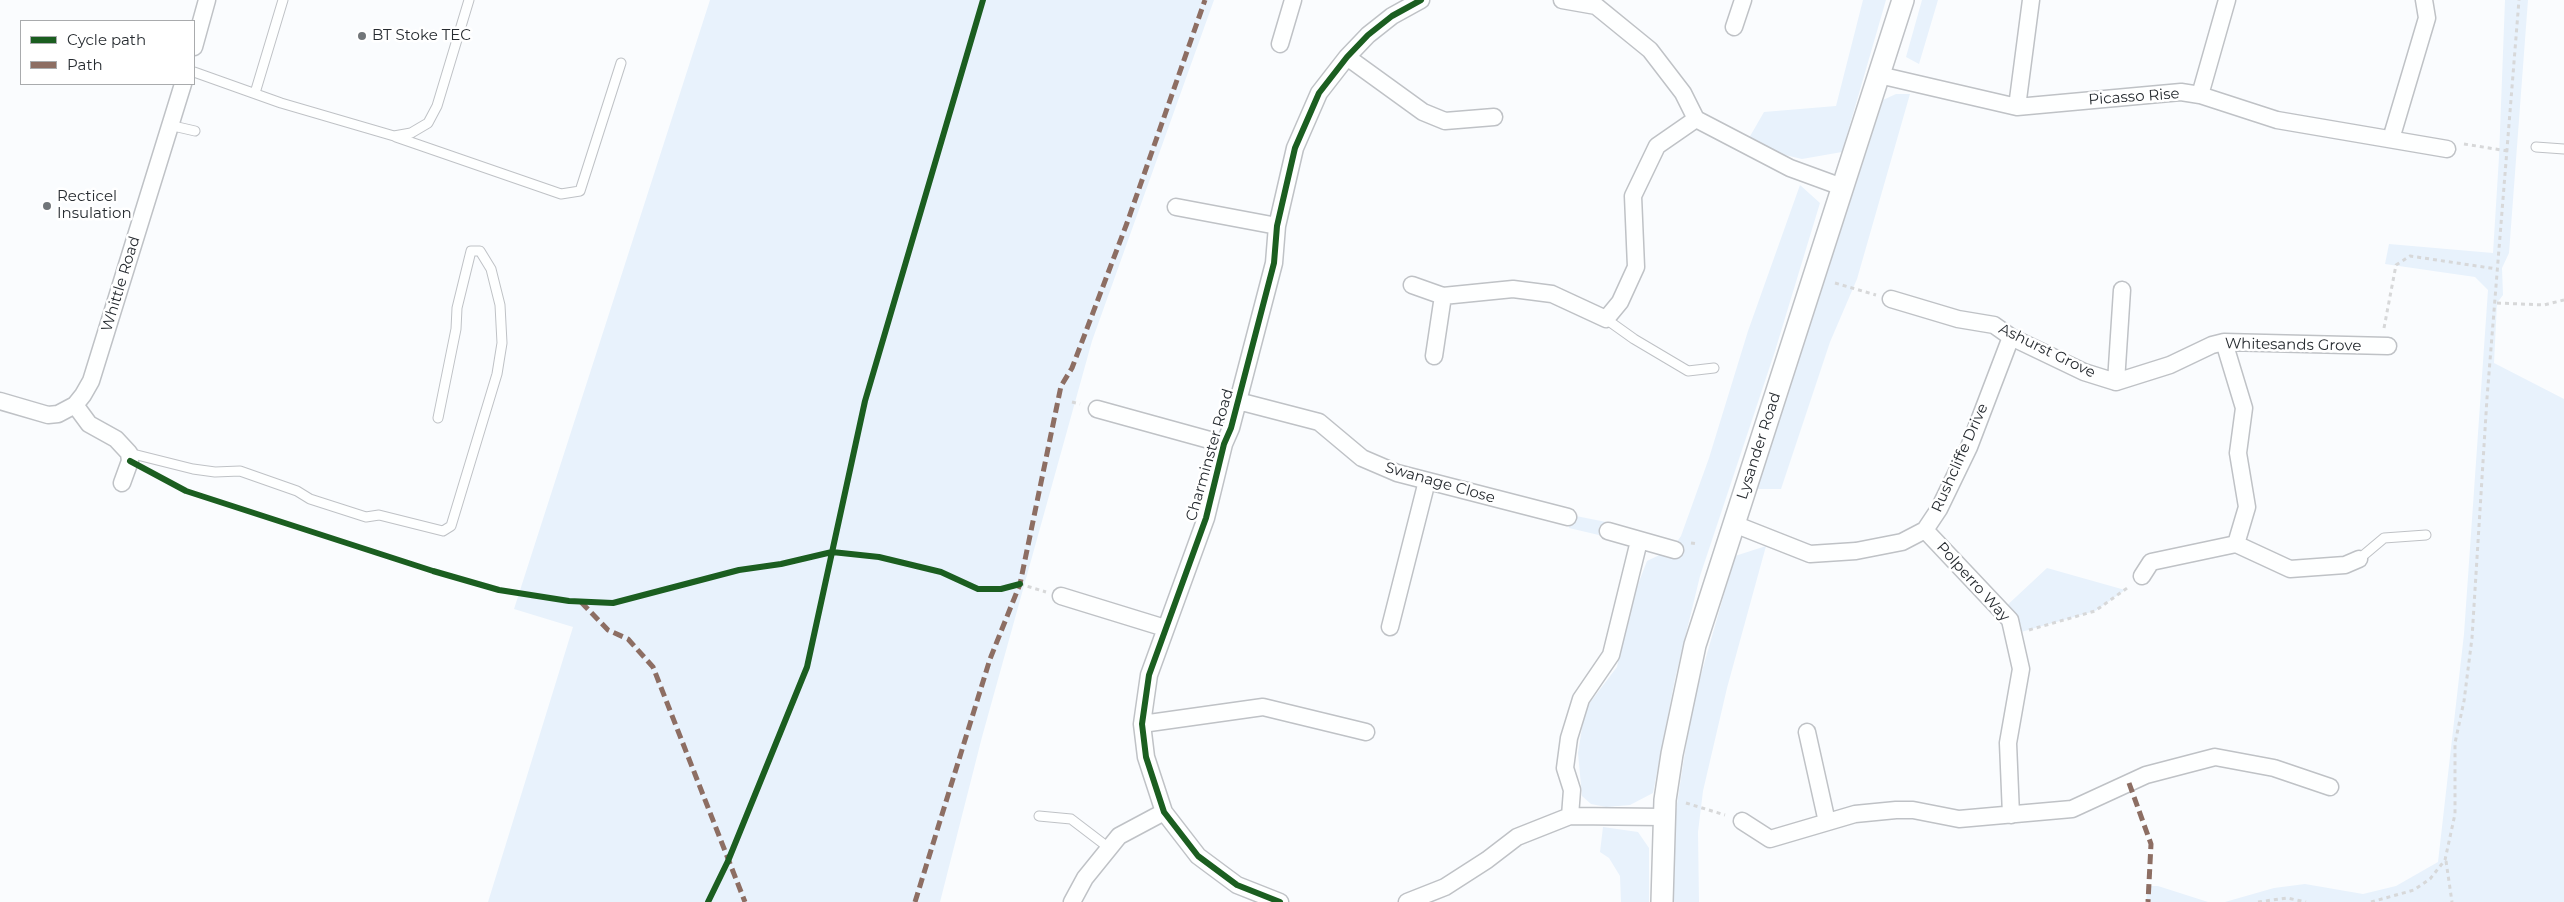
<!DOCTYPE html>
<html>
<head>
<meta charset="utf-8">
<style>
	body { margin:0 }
	#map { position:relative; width:2564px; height:902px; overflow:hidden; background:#fafcfe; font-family:Montserrat,sans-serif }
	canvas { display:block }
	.legend { position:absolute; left:20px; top:20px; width:175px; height:65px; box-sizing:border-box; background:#fff; border:1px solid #a9abad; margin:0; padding:6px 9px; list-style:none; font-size:15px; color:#272c31 }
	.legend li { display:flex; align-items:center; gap:10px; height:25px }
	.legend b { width:25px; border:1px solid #a9abad }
</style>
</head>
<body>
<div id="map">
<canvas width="2564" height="902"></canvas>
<ul class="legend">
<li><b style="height:6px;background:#1b5e20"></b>Cycle path</li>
<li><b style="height:6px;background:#8d6e63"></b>Path</li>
</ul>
</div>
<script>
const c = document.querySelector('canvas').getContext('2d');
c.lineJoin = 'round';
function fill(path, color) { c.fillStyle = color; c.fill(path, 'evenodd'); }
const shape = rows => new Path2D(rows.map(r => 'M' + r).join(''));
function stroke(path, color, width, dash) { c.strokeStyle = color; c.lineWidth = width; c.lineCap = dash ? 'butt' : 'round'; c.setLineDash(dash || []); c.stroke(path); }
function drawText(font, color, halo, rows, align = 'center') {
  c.font = font + ' Montserrat,sans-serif'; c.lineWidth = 5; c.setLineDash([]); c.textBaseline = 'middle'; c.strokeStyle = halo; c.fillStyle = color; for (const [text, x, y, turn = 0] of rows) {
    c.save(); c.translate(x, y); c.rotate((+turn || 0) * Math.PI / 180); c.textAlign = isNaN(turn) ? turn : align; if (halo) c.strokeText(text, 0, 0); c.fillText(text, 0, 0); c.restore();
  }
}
fill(shape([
	[710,0,1214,0,1092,341,982,737,940,902,488,902,573,627,514,609],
	[1863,0,1886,0,1842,152,1802,159,1781,154,1749,138,1764,112,1836,106],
	[1922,0,1938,0,1919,64,1906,57],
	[2505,0,2528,0,2509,253,2502,268,2503,295,2497,303,2494,363,2564,399,2564,902,2225,902,2274,888,2305,884,2363,894,2396,886,2438,862,2464,634,2488,290,2475,277,2385,264,2389,244,2493,253,2499,157],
	[1896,94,1910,94,1857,279,1830,342,1781,489,1757,489,1883,100],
	[1800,185,1820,203,1775,351,1700,576,1675,679,1653,793,1630,805,1606,807,1591,804,1582,796,1578,753,1585,709,1617,667,1627,613,1647,561,1672,549,1681,536,1709,458,1748,331],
	[1571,515,1606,522,1603,536,1569,528],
	[1766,546,1727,688,1703,791,1698,832,1699,902,1671,902,1675,817,1692,706,1735,556],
	[2047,568,2125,590,2095,611,2014,634,2002,610],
	[1603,827,1638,832,1649,848,1649,902,1621,902,1620,876,1609,858,1600,852],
	[2146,886,2158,886,2208,902,2147,902]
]), '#e8f2fc');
const service = shape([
	[194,72,281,103,394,136,411,133,428,123,437,106,469,0],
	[255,93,283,0],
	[169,125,195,131],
	[396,137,561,194,580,191,621,63],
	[2536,147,2564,149],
	[1606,319,1634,339,1688,371,1714,368],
	[129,453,193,469,215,472,240,471,297,491,310,499,366,517,379,515,443,531,451,526,497,374,502,343,500,305,491,269,480,251,471,251,457,308,456,329,438,418],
	[2359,559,2384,538,2426,535],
	[1039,816,1071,819,1109,848]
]);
const minor = shape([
	[1562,0,1596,6,1650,50,1683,93,1696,119,1790,168,1842,187],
	[1734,27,1743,0],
	[1280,44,1293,0],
	[194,47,207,0],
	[1347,57,1423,112,1445,121,1494,117],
	[1879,75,2017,107,2181,92,2200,95,2277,120,2447,149],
	[2200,95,2227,0],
	[2017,107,2031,0],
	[2391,139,2427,18,2424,0],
	[1176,207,1277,226],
	[1412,285,1443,296,1513,289,1552,294,1606,319,1620,302,1636,267,1633,196,1657,146,1696,119],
	[1891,299,1958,319,1994,325,2011,337,2084,372,2116,382],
	[2224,342,2244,408,2238,453,2247,507,2236,544,2290,569,2345,565,2359,559],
	[1434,356,1443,296],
	[2116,382,2170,365,2212,345,2224,342,2388,346],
	[2116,382,2122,290],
	[0,401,48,415,58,414,75,405,83,395,91,381,183,84],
	[1238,401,1319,422,1362,458,1397,473,1568,517],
	[75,405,89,424,116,439,129,453,130,461,122,483],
	[1097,409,1224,444],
	[1734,524,1810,554,1856,551,1902,542,1925,530,1939,509,1969,447,2011,337],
	[1925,530,2010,620,2021,669,2008,743,2011,815],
	[1608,531,1675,550],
	[2142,576,2151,562,2236,544],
	[1061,596,1165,628],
	[1390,627,1427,481],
	[1142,724,1263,707,1366,732],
	[1807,732,1827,822],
	[1570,816,1572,790,1565,768,1569,738,1581,699,1611,655,1639,541],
	[1742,821,1770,839,1855,814,1896,810,1913,810,1959,819,2072,809,2146,775,2215,757,2274,768,2330,787],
	[1072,902,1085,878,1119,836,1164,812],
	[1280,902,1237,885,1198,856,1164,812,1146,757,1142,724,1149,675,1206,518,1224,444,1231,428,1274,263,1277,226,1295,148,1319,93,1347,57,1368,35,1392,16,1421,0],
	[1407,902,1445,887,1487,860,1517,837,1570,816,1663,817]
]);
const tertiary = shape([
	[1662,902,1665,800,1672,754,1695,645,1903,0]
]);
stroke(service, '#bfc2c6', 11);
stroke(minor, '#bfc2c6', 19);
stroke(tertiary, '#bfc2c6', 24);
stroke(shape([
	[2464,144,2508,151],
	[1835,283,1876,295],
	[2497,303,2544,305,2564,300],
	[2384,328,2396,265,2410,256,2497,269],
	[1072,402,1080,404],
	[1691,543,1698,544],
	[1020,584,1046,592],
	[2029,630,2095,611,2130,586],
	[1686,803,1725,815],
	[2446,861,2452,902],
	[2258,902,2287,898,2306,902],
	[2371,902,2414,890,2430,879,2445,860,2455,814,2455,743,2464,701,2472,638,2487,398,2519,0]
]), '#d7d8d9', 3, [4, 4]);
stroke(service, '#feffff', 9);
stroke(minor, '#feffff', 16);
stroke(tertiary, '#feffff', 21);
stroke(shape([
	[581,602,608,630,628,639,653,667,745,902],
	[2129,783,2151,844,2148,902],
	[915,902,990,659,1020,584,1061,386,1072,368,1127,223,1205,0]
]), '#8d6e63', 5, [10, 5]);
stroke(shape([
	[130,461,186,491,433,571,499,590,569,601,613,603,739,570,781,564,832,552,879,557,941,572,978,589,1001,589,1020,584],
	[708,902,728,861,807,667,865,401,983,0],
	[1280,902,1237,885,1198,856,1164,812,1146,757,1142,724,1149,675,1206,518,1224,444,1231,428,1274,263,1277,226,1295,148,1319,93,1347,57,1368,35,1392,16,1421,0]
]), '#1b5e20', 6);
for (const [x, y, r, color] of [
	[362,36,5,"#717579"],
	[47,206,5,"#717579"]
]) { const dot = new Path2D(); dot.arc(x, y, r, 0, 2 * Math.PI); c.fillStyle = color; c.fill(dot); stroke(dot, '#fff', 2); }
drawText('15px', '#272c31', '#fff', [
	["BT Stoke TEC",372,36],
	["Recticel",57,197],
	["Insulation",57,214]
], 'left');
drawText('15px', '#272c31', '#fff', [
	["Picasso Rise",2134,97,-4],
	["Whittle Road",121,284,-73],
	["Whitesands Grove",2293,345,1],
	["Ashurst Grove",2047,351,26],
	["Lysander Road",1759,446,-72],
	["Charminster Road",1210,455,-74],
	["Rushcliffe Drive",1960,458,-66],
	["Swanage Close",1440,483,16],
	["Polperro Way",1973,582,48]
]);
</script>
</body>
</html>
